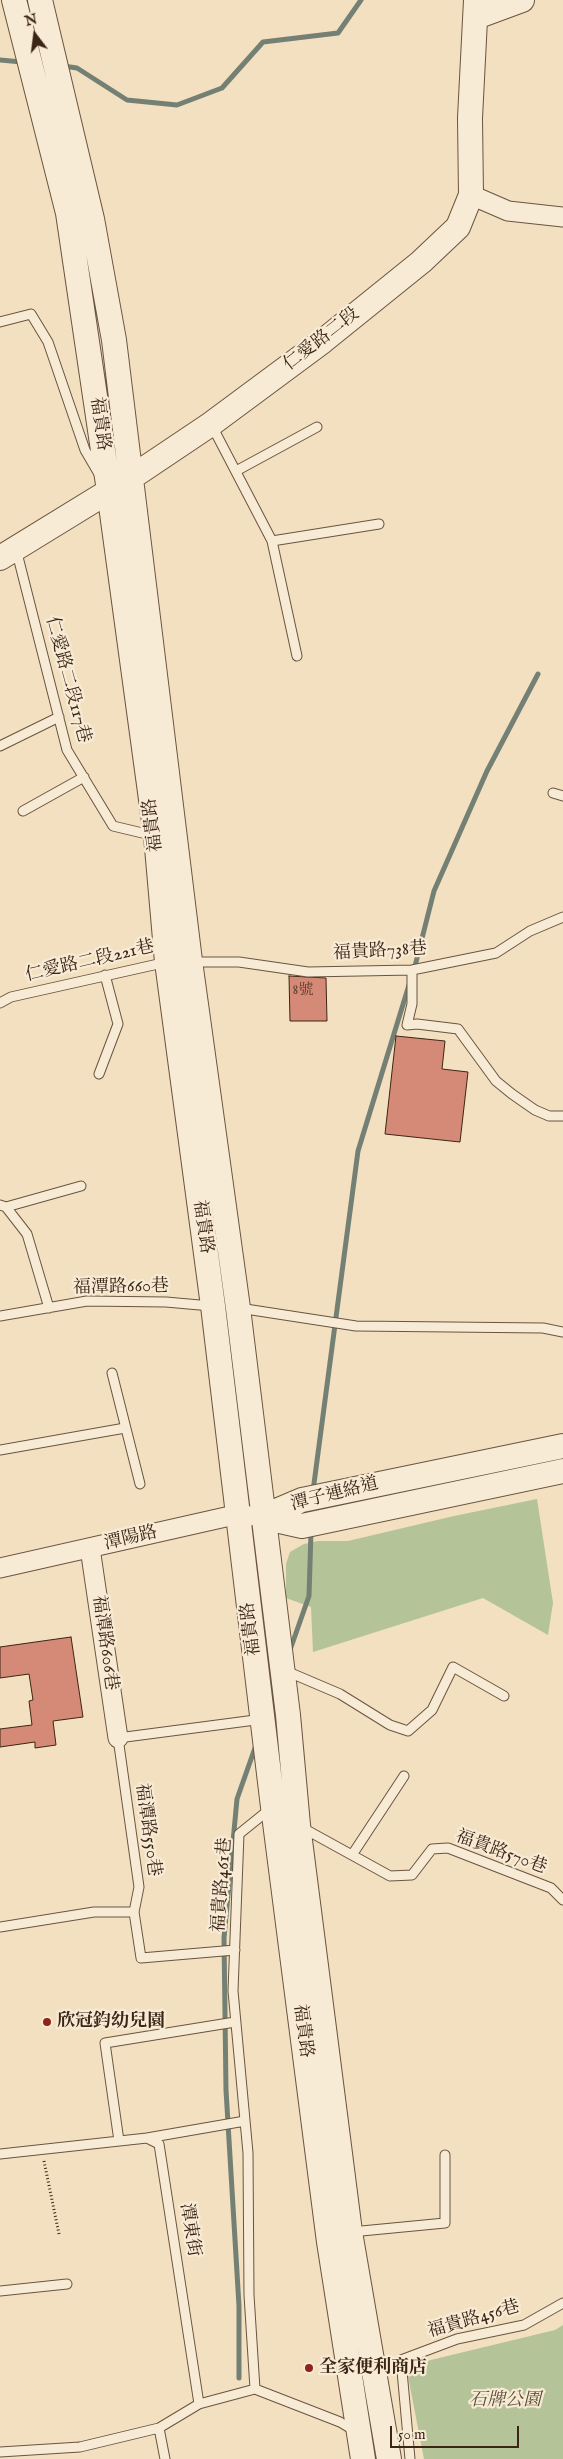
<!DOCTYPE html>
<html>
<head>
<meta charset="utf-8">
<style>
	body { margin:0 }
	#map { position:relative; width:563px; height:2459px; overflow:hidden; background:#f2e0c0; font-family:"IM FELL English",serif }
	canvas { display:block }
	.north { position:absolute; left:10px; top:10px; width:50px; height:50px; -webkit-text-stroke:4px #f7ebd6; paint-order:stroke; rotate:345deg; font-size:14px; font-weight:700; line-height:20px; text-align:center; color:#3c2515 }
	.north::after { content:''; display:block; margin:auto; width:18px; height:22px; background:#3c2515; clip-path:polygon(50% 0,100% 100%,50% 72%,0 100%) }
	.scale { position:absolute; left:390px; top:2426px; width:129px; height:22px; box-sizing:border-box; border:2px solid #3c2515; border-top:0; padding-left:6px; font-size:15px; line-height:18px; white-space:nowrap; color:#3c2515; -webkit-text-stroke:4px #f7ebd6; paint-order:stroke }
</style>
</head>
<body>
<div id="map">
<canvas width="563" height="2459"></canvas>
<div class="north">N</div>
<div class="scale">50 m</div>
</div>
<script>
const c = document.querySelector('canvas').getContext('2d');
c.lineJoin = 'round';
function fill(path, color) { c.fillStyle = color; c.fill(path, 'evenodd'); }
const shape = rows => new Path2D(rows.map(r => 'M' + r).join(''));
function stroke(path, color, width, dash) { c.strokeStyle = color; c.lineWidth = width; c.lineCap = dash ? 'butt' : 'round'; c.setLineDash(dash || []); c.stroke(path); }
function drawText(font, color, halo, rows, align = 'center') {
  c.font = font + ' "IM FELL English","Noto Serif TC",serif'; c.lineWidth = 4.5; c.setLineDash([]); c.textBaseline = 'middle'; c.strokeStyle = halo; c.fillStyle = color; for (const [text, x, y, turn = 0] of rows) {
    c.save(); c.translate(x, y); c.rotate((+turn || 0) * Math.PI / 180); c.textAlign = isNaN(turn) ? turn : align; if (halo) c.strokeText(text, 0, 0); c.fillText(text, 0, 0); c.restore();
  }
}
fill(shape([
	[537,1499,553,1603,548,1635,483,1598,313,1652,311,1607,286,1598,286,1564,290,1552,304,1544,318,1541,348,1541,454,1516],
	[563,2325,563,2459,424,2459,406,2366,555,2330]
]), '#b4c398');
stroke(shape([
	[0,60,22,62],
	[63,66,77,68,127,100,177,105,222,88,263,42,338,33,361,0],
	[414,970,434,891,487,771,538,674],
	[313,1491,358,1151,409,985],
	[290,1650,309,1596,311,1532],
	[239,2378,239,2306,226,2090,224,1938,237,1799,256,1745]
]), '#758074', 5);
const building = shape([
	[289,976,326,978,327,1021,290,1021,289,976],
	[396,1036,445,1041,442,1069,468,1072,460,1142,385,1134,396,1036],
	[71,1637,83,1717,53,1721,56,1745,35,1748,35,1742,0,1747,0,1729,32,1725,29,1701,33,1700,29,1674,0,1678,0,1647,71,1637]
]);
fill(building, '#d58977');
stroke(building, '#3c2515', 1);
const service = shape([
	[0,322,31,314,48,342,85,450,99,474],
	[211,424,272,541,297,656],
	[236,471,317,427],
	[272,541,379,524],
	[16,549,67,750,113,826,155,836],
	[0,746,59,717],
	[553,793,563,796],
	[23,811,84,777],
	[192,962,239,962,308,972,412,970,496,953,530,931,563,917],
	[412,970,412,1004,407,1025,417,1024,458,1029,496,1081,512,1094,535,1110,549,1116,563,1116],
	[0,1003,11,997,167,962],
	[99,1074,118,1024,105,975],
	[0,1205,6,1207,27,1234,49,1308],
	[6,1207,81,1186],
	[239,1308,356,1326,543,1328,563,1332],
	[0,1316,87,1301,166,1302,211,1306],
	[112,1373,140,1484],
	[0,1450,125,1428],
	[286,1671,340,1694,390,1725,408,1731,432,1710,453,1667,504,1696],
	[301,1827,390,1876,412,1875,432,1849,448,1848,551,1888,563,1900],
	[352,1855,404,1776],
	[0,1927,94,1912,134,1912],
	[235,1950,141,1958,134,1912,139,1887,118,1738,263,1719],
	[147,2138,245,2121],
	[119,2141,105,2043,235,2022],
	[0,2154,147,2138,159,2144,199,2404],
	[351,2232,445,2223,445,2155],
	[0,2291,67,2284],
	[255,2389,249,2295,248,2153,233,1991,239,1834,270,1809],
	[159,2428,165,2459],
	[0,2452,80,2447,159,2428,199,2404,255,2389,340,2422,355,2431],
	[410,2459,401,2360,457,2339,524,2325,563,2303]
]);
const minor = shape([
	[471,195,508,211,563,217],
	[90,1548,118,1738],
	[0,1568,239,1514,250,1516]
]);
const tertiary = shape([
	[14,0,68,213,109,491,156,836,167,962,213,1306,273,1807,329,2242,363,2459],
	[40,0,92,219,114,340,190,961,238,1308,288,1715,298,1825,350,2232,389,2459],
	[476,17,522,0],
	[0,558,132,477,211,424,323,341,421,262,458,227,471,195,470,118,476,0],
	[262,1517,302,1500,563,1446],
	[262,1517,302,1526,563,1471]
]);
stroke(service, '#6a5440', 11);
stroke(minor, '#6a5440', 21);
stroke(tertiary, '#6a5440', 26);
stroke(shape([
	[44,2161,59,2234]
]), '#3c2515', 3, [1, 2.5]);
stroke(service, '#f7ebd6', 9);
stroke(minor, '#f7ebd6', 19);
stroke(tertiary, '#f7ebd6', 24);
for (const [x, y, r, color] of [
	[47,2022,5,"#8f2418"],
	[309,2368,5,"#8f2418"]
]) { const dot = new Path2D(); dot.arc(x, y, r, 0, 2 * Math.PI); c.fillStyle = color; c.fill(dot); stroke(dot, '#f7ebd6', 2); }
drawText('15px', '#623e2e', null, [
	["8號",303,991]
]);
drawText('18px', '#3c2515', '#f7ebd6', [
	["仁愛路二段",322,340,-38],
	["福貴路",99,424,82],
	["仁愛路二段117巷",67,680,75],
	["福貴路",154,825,-97],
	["福貴路738巷",380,952,-3],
	["仁愛路二段221巷",90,962,-13],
	["福貴路",202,1227,82],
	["福潭路660巷",121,1288,-1],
	["潭子連絡道",335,1495,-14],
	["潭陽路",131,1539,-13],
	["福貴路",252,1629,-97],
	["福潭路606巷",104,1643,82],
	["福潭路550巷",147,1830,82],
	["福貴路570巷",501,1853,20],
	["福貴路461巷",223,1885,-86],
	["福貴路",302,2031,83],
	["潭東街",189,2230,81],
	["福貴路456巷",474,2320,-16]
]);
drawText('bold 18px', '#3c2515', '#f7ebd6', [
	["欣冠鈞幼兒園",57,2022],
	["全家便利商店",319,2368]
], 'left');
drawText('italic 18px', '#5a4c36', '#f7ebd6', [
	["石牌公園",505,2401]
]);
</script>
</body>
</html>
